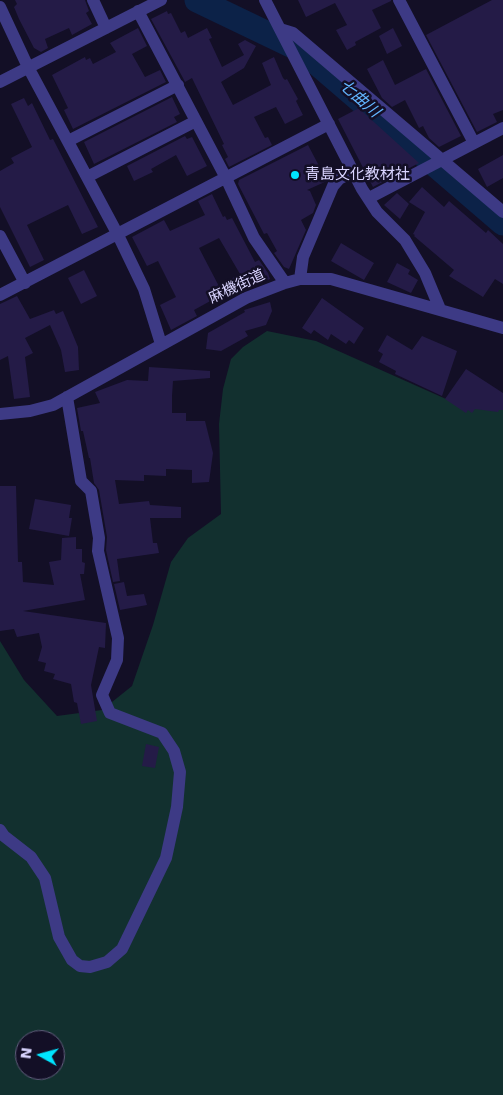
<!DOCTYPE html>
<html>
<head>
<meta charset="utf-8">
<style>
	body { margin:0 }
	#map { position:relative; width:503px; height:1095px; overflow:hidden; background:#130f26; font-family:"DejaVu Sans",sans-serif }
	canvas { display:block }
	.north { position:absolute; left:15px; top:1030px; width:50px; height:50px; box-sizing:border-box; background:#130f26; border:1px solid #625e7d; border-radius:50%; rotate:277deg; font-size:14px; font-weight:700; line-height:20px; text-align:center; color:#d9d4ff }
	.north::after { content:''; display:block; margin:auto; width:18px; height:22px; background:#00e5ff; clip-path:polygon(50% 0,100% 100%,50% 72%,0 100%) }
</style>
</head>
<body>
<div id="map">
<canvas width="503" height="1095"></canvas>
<div class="north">N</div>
</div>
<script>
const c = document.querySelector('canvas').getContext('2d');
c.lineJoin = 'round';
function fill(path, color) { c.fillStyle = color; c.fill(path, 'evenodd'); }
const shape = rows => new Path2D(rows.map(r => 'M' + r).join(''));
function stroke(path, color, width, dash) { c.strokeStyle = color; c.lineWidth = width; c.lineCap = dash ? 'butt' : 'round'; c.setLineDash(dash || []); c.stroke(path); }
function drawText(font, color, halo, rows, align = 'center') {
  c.font = font + ' "DejaVu Sans","Noto Sans JP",sans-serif'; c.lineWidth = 5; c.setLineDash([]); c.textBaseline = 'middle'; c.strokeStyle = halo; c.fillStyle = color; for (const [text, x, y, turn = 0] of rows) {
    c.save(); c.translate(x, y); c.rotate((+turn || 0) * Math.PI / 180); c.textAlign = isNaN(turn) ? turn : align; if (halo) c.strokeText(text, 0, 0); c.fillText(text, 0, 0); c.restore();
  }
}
fill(shape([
	[267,331,316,341,446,399,503,407,503,1095,0,1095,0,641,24,680,57,716,102,710,132,686,153,625,171,562,188,538,221,514,219,424,223,389,231,359,243,347],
	[25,1040,55,1040,55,1070,25,1070]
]), '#12302f');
stroke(shape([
	[197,0,297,48,311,58,503,223]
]), '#0c2248', 25);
fill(shape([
	[15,0,85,0,89,11,86,13,92,24,72,35,69,28,45,39,48,48,41,52,34,48,19,19,14,7,17,4],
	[298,0,391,0,391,1,372,10,381,28,355,42,356,45,347,50,336,30,347,25,335,3,306,17],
	[492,0,503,0,503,110,493,114,497,122,477,132,426,35],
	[167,11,168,14,171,13,181,33,185,31,188,38,207,28,212,38,209,39,222,67,244,55,238,44,245,40,256,46,244,68,221,82,233,105,271,85,262,63,274,57,283,78,285,80,287,79,298,99,296,101,303,115,285,124,276,107,254,117,265,138,268,137,272,145,229,167,225,159,228,157,222,145,224,144,192,78,185,82,183,78,151,19],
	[138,28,147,46,132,54,145,77,160,70,166,82,73,129,64,110,68,108,52,75,85,57,86,60,90,58,93,64,116,52,110,43],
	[393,28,402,46,387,54,379,36],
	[383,60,395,85,426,69,461,136,439,147,429,138,423,126,419,128,405,100,392,107,382,98,367,69],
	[172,97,180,114,174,117,177,122,94,164,84,142],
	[24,98,28,106,32,103,50,140,53,139,98,227,82,234,68,205,27,225,44,260,30,267,0,207,0,171,14,163,11,158,32,147,11,104],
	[359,108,364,113,419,163,373,187,338,119],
	[185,136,187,139,192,137,207,166,187,176,176,155,151,169,153,172,134,181,127,166],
	[308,145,327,181,307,190,310,191,316,205,313,213,301,220,306,230,289,269,284,267,274,253,277,251,267,233,264,234,238,184,239,180],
	[503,155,503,178,487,187,478,169],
	[422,187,444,207,449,201,486,233,488,230,503,244,503,284,495,279,483,297,449,276,454,270,414,236,415,235,413,234,425,212,409,202],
	[397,193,409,204,400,219,384,205],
	[212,194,223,217,225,216,227,220,232,218,255,262,259,260,268,273,270,279,235,295,227,281,240,274,219,238,199,248,223,294,194,310,197,316,171,330,160,305,176,297,158,261,147,266,132,237,164,220,170,231,205,215,198,201],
	[341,243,374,263,364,280,331,261],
	[397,263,410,270,408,274,418,280,411,293,387,282],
	[84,270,97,296,81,304,68,278],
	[17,296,30,319,54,310,56,314,63,311,78,347,79,370,65,372,61,350,50,325,25,338,33,353,25,357,30,397,14,399,8,356,0,360,0,304],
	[322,298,364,328,354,344,349,340,346,344,331,334,328,340,314,330,311,334,302,328],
	[270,302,272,311,266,325,245,331,248,336,221,351,206,349,208,333,245,312,244,310],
	[387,335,412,350,422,336,457,351,442,396,395,374,396,371,379,362,383,354,378,351],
	[149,367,210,371,210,378,173,381,172,396,172,413,186,413,186,421,205,421,213,453,209,482,192,483,192,470,166,469,166,476,144,475,144,481,115,480,119,504,149,501,150,505,181,507,181,518,150,518,153,543,157,543,159,553,117,559,120,581,113,582,106,550,107,537,99,490,94,483,90,458,89,458,83,431,81,431,77,408,100,403,95,392,127,380,148,381],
	[466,369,503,393,503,410,499,410,498,412,475,409,472,413,468,410,466,413,445,399],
	[0,486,16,486,18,562,22,562,23,582,54,585,49,562,61,560,62,538,76,537,76,549,82,549,82,562,85,563,84,574,80,574,85,600,23,611,106,623,105,648,99,647,91,685,97,721,81,724,77,703,74,702,71,684,53,679,55,674,44,671,46,663,38,661,42,647,39,633,17,637,14,629,0,631],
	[35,499,71,505,69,518,72,518,69,536,29,529],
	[124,582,127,596,144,594,147,605,120,610,114,584],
	[146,744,159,747,155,768,142,766]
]), '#241b47');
stroke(shape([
	[93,0,106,28],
	[265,0,362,189,377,212,405,240,425,273,440,309],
	[399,0,474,143],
	[0,7,28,67,118,235,144,289,161,344],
	[138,11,226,178,254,238,285,283],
	[280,29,293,33,503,212],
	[0,82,161,0],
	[68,141,178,85],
	[87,177,196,121],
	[369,198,503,128],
	[0,236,25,283],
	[300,279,303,257,333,186,339,179,353,172],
	[0,295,329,124],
	[0,414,30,411,53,405,246,298,285,283,300,279,331,279,503,328],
	[0,830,4,836,31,857,45,878,59,937,72,960,80,966,90,967,107,962,122,949,166,858,177,807,180,772,174,751,162,733,110,713,102,695,117,660,118,638,98,551,99,538,91,491,81,481,67,397]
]), '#3d3a85', 12);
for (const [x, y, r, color] of [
	[295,175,5,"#00e5ff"]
]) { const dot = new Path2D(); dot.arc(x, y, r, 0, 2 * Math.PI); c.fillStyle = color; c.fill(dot); stroke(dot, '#130f26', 2); }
drawText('15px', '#d9d4ff', '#130f26', [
	["青島文化教材社",305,175]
], 'left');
drawText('15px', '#d9d4ff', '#130f26', [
	["麻機街道",237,287,-25]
]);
drawText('italic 16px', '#62b6ff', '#130f26', [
	["七曲川",359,99,41]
]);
</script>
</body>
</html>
